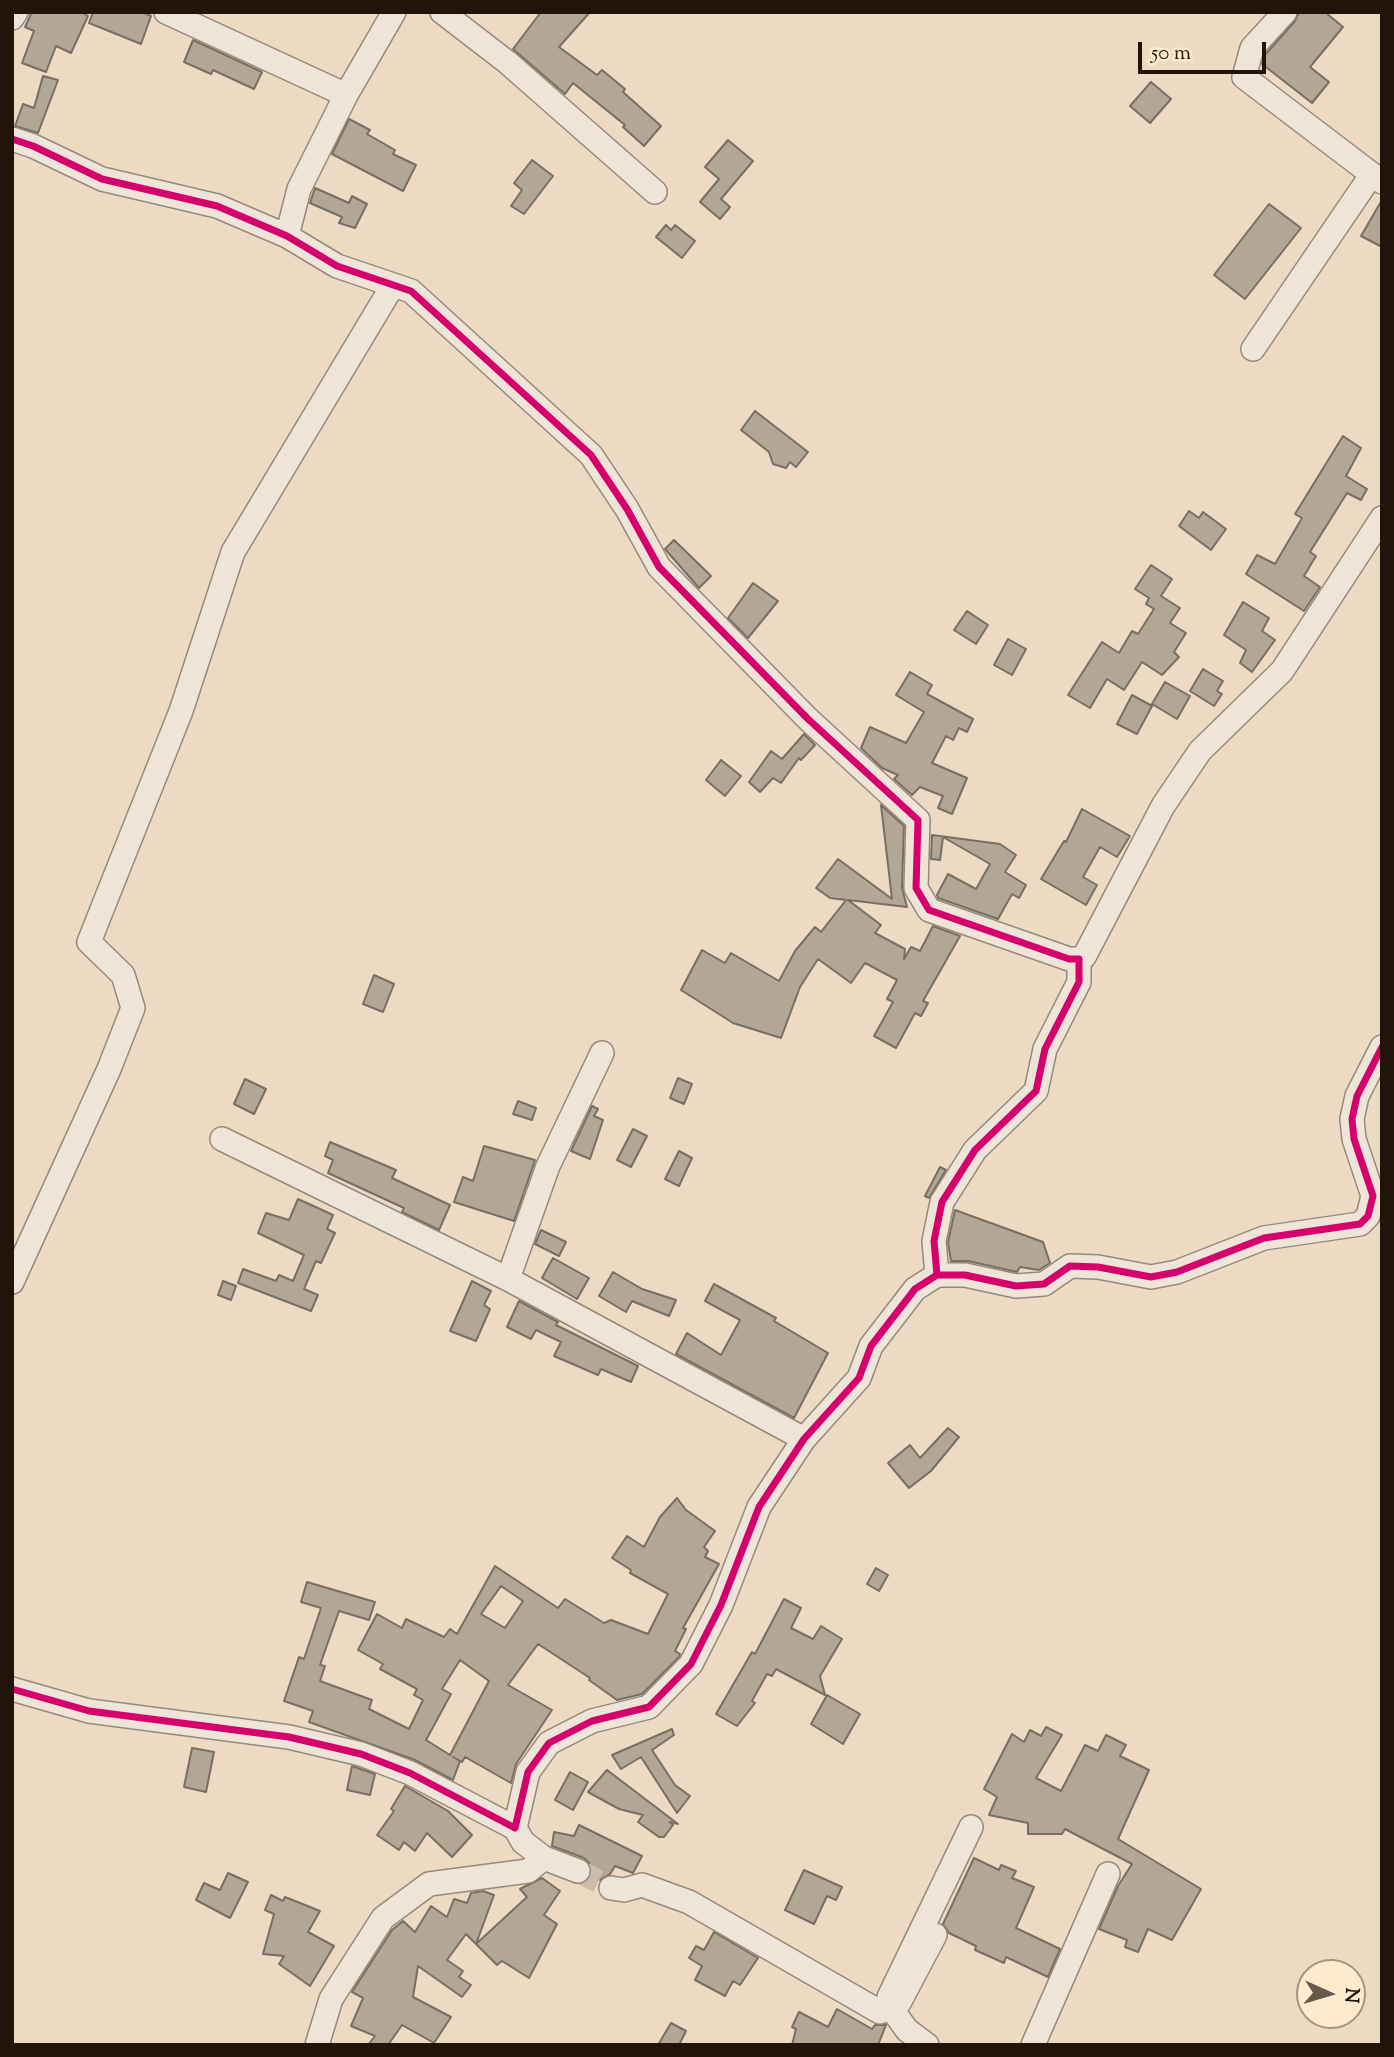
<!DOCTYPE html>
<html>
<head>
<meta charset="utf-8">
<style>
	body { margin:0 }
	#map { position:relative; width:1394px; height:2057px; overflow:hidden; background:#ecdac2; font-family:"Sorts Mill Goudy",serif }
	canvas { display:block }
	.frame { position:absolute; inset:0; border:14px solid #20140b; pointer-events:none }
	.north { position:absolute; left:1296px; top:1959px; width:70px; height:70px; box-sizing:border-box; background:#feeacc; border:2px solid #a5947f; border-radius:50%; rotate:94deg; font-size:19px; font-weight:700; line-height:28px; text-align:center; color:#20140b }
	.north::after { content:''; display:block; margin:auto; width:24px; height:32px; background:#67594b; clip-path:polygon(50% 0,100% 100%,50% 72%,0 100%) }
	.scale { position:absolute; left:1138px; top:42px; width:128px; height:32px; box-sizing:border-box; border:4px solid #20140b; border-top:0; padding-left:9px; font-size:21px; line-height:24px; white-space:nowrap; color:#20140b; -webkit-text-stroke:5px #feeacc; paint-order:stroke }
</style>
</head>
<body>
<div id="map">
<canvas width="1394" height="2057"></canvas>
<div class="frame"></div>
<div class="north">N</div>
<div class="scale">50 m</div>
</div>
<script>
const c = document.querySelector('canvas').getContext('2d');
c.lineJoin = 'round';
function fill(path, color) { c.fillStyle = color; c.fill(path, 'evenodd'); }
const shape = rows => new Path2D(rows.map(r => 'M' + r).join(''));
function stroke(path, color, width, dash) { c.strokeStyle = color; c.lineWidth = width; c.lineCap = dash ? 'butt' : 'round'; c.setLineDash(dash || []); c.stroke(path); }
const building = shape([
	[32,12,81,12,88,16,71,53,56,46,46,72,22,63,34,31,25,27,32,12],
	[93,12,142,12,151,16,141,44,89,23,93,12],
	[541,12,590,12,559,47,597,75,602,70,625,89,623,92,661,126,644,146,623,127,625,125,573,83,565,94,513,49,541,12],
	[1299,12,1325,12,1343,27,1310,67,1329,82,1312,103,1262,64,1265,55,1295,21,1299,12],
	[193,40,262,72,254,89,213,70,211,74,184,62,193,40],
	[43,76,58,80,38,133,15,126,23,104,34,108,43,76],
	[1151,82,1171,99,1150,123,1130,106,1151,82],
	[349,119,370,130,367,134,395,150,393,154,416,165,403,191,332,154,349,119],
	[728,140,753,161,721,199,730,207,720,219,700,202,719,179,705,167,728,140],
	[532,160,553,176,524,214,511,206,522,190,514,183,532,160],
	[315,188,349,203,352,196,367,204,355,228,339,223,342,217,310,203,315,188],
	[1382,200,1382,247,1361,236,1382,200],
	[1269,204,1301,228,1245,299,1214,275,1269,204],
	[666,225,671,230,675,225,695,241,682,258,656,237,666,225],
	[755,411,808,452,796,467,790,462,786,468,773,464,769,452,741,430,755,411],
	[1343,436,1361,448,1346,476,1367,489,1361,500,1347,493,1310,552,1316,556,1304,576,1320,587,1304,611,1246,574,1257,555,1275,564,1302,518,1295,514,1343,436],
	[1189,511,1199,518,1203,512,1226,529,1211,550,1179,526,1189,511],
	[674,540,711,576,699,588,665,549,674,540],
	[1151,565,1172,579,1161,596,1180,608,1170,623,1186,633,1174,652,1179,657,1162,675,1142,662,1124,690,1107,679,1090,708,1068,695,1102,642,1119,653,1132,631,1138,634,1154,609,1146,604,1149,598,1135,589,1151,565],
	[753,583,778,601,748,638,728,618,753,583],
	[1243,602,1269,618,1262,631,1275,640,1252,672,1240,663,1246,650,1224,635,1243,602],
	[967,611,988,625,976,644,954,630,967,611],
	[1008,639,1026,649,1012,675,994,665,1008,639],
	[1203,669,1223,681,1217,691,1222,694,1214,706,1190,691,1203,669],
	[910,672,932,685,927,694,973,719,967,732,959,728,953,740,946,736,932,763,967,778,952,814,938,808,943,796,920,787,912,795,894,779,898,775,882,768,861,748,870,727,906,743,924,712,896,695,910,672],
	[1165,682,1190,696,1177,719,1152,704,1165,682],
	[1132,695,1152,706,1137,734,1117,724,1132,695],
	[804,734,815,745,801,760,799,758,781,783,773,778,760,792,749,782,771,751,782,759,804,734],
	[721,760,741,776,725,796,706,780,721,760],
	[881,805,904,826,902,888,907,907,848,900,881,925,875,933,905,949,904,959,911,947,920,951,933,926,960,936,923,1001,928,1003,921,1016,915,1013,896,1048,874,1036,893,1002,887,999,897,980,865,963,851,983,818,959,800,987,781,1038,733,1023,681,990,702,950,725,963,731,953,779,981,795,951,815,927,821,932,846,900,830,898,816,888,838,859,892,899,881,805],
	[1082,809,1130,836,1117,857,1100,847,1083,877,1097,885,1086,905,1041,879,1064,841,1066,842,1082,809],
	[932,835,1000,844,1016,855,1005,872,1026,885,1019,898,1012,894,998,919,938,898,937,895,948,874,976,889,990,864,943,837,940,860,931,859,932,835],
	[374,975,394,984,383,1012,363,1004,374,975],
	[678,1078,692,1084,684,1104,670,1098,678,1078],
	[245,1079,266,1089,254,1114,234,1104,245,1079],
	[518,1101,536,1108,532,1120,513,1114,518,1101],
	[592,1106,598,1109,594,1116,603,1120,590,1159,571,1151,592,1106],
	[633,1129,647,1136,631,1167,617,1160,633,1129],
	[330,1142,396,1170,392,1178,450,1205,439,1230,402,1212,404,1208,328,1173,333,1160,325,1156,330,1142],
	[484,1146,535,1160,514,1221,454,1202,463,1177,473,1181,484,1146],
	[679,1151,692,1158,679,1186,665,1179,679,1151],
	[940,1167,946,1170,929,1198,925,1196,940,1167],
	[298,1199,333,1215,327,1229,335,1233,321,1263,316,1261,304,1289,318,1295,311,1311,238,1283,243,1269,276,1281,279,1275,293,1281,304,1255,258,1233,266,1213,289,1220,298,1199],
	[955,1210,1043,1242,1050,1263,1039,1270,1020,1267,1017,1272,968,1261,951,1261,948,1242,955,1210],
	[541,1230,566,1242,559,1256,535,1244,541,1230],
	[553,1258,589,1278,577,1299,542,1278,553,1258],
	[613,1272,642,1289,676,1300,669,1316,632,1301,626,1312,599,1296,613,1272],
	[223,1281,236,1286,231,1300,218,1295,223,1281],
	[472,1281,491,1291,484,1305,490,1309,476,1341,450,1331,472,1281],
	[714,1284,776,1318,774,1321,828,1353,794,1418,676,1354,687,1333,721,1355,740,1320,705,1301,714,1284],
	[519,1301,558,1322,556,1325,638,1366,631,1382,601,1369,598,1375,554,1356,561,1342,536,1330,531,1339,507,1327,519,1301],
	[948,1428,959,1437,931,1471,909,1488,888,1463,910,1445,920,1458,948,1428],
	[677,1498,686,1510,715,1531,704,1547,708,1551,705,1557,719,1564,683,1628,686,1629,675,1651,680,1654,679,1657,642,1694,617,1700,589,1680,590,1678,538,1644,508,1685,552,1710,516,1764,511,1783,465,1757,462,1762,453,1757,460,1761,453,1780,415,1760,309,1722,313,1711,284,1701,299,1657,304,1659,321,1608,301,1602,307,1582,375,1602,369,1620,339,1611,320,1665,325,1666,320,1681,372,1700,369,1709,409,1729,423,1700,414,1695,417,1689,380,1669,383,1664,358,1650,377,1614,402,1628,406,1619,444,1637,450,1629,457,1634,495,1566,558,1608,565,1599,604,1623,611,1620,648,1634,668,1594,630,1573,631,1570,612,1558,627,1536,644,1547,660,1517,677,1498],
	[501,1586,523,1601,505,1628,481,1614,501,1586],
	[460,1660,489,1681,450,1755,426,1740,451,1694,442,1689,460,1660],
	[876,1568,888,1575,879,1591,867,1584,876,1568],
	[784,1599,801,1608,791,1628,813,1639,821,1626,842,1639,820,1676,825,1695,776,1669,772,1676,767,1674,752,1701,755,1703,737,1726,716,1714,752,1652,755,1654,784,1599],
	[827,1695,860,1714,843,1744,811,1724,827,1695],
	[1046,1727,1062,1735,1036,1778,1061,1791,1085,1745,1098,1751,1106,1735,1126,1745,1120,1756,1149,1770,1118,1839,1201,1889,1172,1940,1148,1929,1138,1952,1125,1947,1127,1940,1099,1929,1118,1886,1132,1864,1065,1829,1062,1834,1028,1834,1028,1823,989,1815,997,1797,984,1789,1012,1734,1024,1742,1030,1730,1041,1736,1046,1727],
	[672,1729,674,1735,652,1750,675,1785,690,1796,677,1813,641,1757,621,1769,612,1755,672,1729],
	[192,1748,214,1752,206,1792,184,1787,192,1748],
	[352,1766,375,1774,370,1795,347,1790,352,1766],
	[607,1770,678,1824,670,1822,673,1825,664,1837,659,1837,638,1822,643,1815,619,1809,588,1792,607,1770],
	[570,1772,588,1782,573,1810,555,1800,570,1772],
	[405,1786,448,1811,472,1835,452,1857,427,1833,415,1851,404,1842,399,1850,377,1835,394,1811,391,1809,405,1786],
	[579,1825,642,1856,633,1873,615,1866,610,1874,600,1880,591,1875,589,1863,584,1858,552,1846,554,1832,574,1836,579,1825],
	[974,1858,999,1870,1001,1865,1016,1871,1012,1878,1034,1887,1016,1928,1060,1949,1048,1977,1006,1957,1004,1963,975,1950,976,1946,949,1933,943,1924,974,1858],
	[804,1870,842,1887,836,1900,827,1896,814,1924,785,1910,804,1870],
	[228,1873,248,1882,230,1918,196,1900,204,1883,220,1890,228,1873],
	[542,1878,560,1891,544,1915,557,1924,529,1978,502,1961,497,1965,476,1944,527,1897,520,1889,542,1878],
	[483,1891,494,1895,476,1944,466,1934,447,1960,463,1971,459,1977,471,1985,462,1997,418,1966,413,1997,451,2017,434,2043,402,2025,388,2045,368,2045,375,2036,351,2026,363,1998,352,1992,392,1930,403,1921,415,1932,431,1906,447,1917,454,1899,467,1903,471,1893,483,1891],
	[271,1895,283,1901,285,1897,320,1911,308,1932,334,1946,310,1986,279,1964,284,1956,263,1954,274,1914,265,1910,271,1895],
	[714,1932,758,1958,740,1985,733,1981,725,1996,695,1980,702,1966,689,1958,696,1946,704,1950,714,1932],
	[837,2009,872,2029,875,2025,886,2025,878,2045,792,2045,796,2029,792,2027,799,2012,828,2027,837,2009],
	[671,2023,686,2031,679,2045,658,2045,671,2023]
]);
fill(building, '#b2a695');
stroke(building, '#786e61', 2);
stroke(shape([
	[578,1871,611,1888]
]), '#cdbca7', 23, [23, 11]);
const minor = shape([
	[166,12,346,95],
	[442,12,507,62,655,192],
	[1285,12,1252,48,1244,77,1382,182],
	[12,18,16,12],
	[12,139,33,146,102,179,217,206,287,236,337,266,411,291,591,455,627,509,659,567,808,719,918,820,916,888,929,910,1069,959,1079,959,1079,982,1045,1049,1036,1091,975,1150,942,1202,934,1241,937,1275],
	[287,236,299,189,346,95,394,12],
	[1253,349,1372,174],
	[1079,959,1084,957,1163,806,1200,751,1282,671,1382,518],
	[222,1139,508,1279,804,1439],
	[508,1279,548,1166,602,1053],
	[12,1282,109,1069,133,1008,123,975,89,942,181,711,233,552,393,285],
	[12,1689,89,1711,289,1737,361,1754,410,1773,515,1828,528,1772,549,1743,592,1721,649,1707,691,1664,721,1605,759,1507,804,1439,859,1378,871,1346,915,1289,937,1275,965,1275,1016,1286,1044,1284,1070,1266,1098,1267,1151,1277,1177,1272,1264,1238,1360,1224,1368,1216,1373,1196,1354,1139,1352,1119,1357,1096,1382,1047],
	[515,1828,523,1842,544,1858,578,1871],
	[611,1888,624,1890,642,1885,689,1902,880,2012,891,2008,907,2030,927,2045],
	[935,1935,899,2003,891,2008,889,1997,971,1827],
	[317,2045,331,1999,383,1918,429,1884,528,1871,544,1858],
	[1033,2045,1108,1874]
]);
stroke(minor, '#94897a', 26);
stroke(minor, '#eee5d8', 23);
stroke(shape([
	[12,139,33,146,102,179,217,206,287,236,337,266,411,291,591,455,627,509,659,567,808,719,918,820,916,888,929,910,1069,959,1079,959,1079,982,1045,1049,1036,1091,975,1150,942,1202,934,1241,937,1275],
	[12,1689,89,1711,289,1737,361,1754,410,1773,515,1828,528,1772,549,1743,592,1721,649,1707,691,1664,721,1605,759,1507,804,1439,859,1378,871,1346,915,1289,937,1275,965,1275,1016,1286,1044,1284,1070,1266,1098,1267,1151,1277,1177,1272,1264,1238,1360,1224,1368,1216,1373,1196,1354,1139,1352,1119,1357,1096,1382,1047]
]), '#d6006c', 7);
</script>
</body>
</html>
